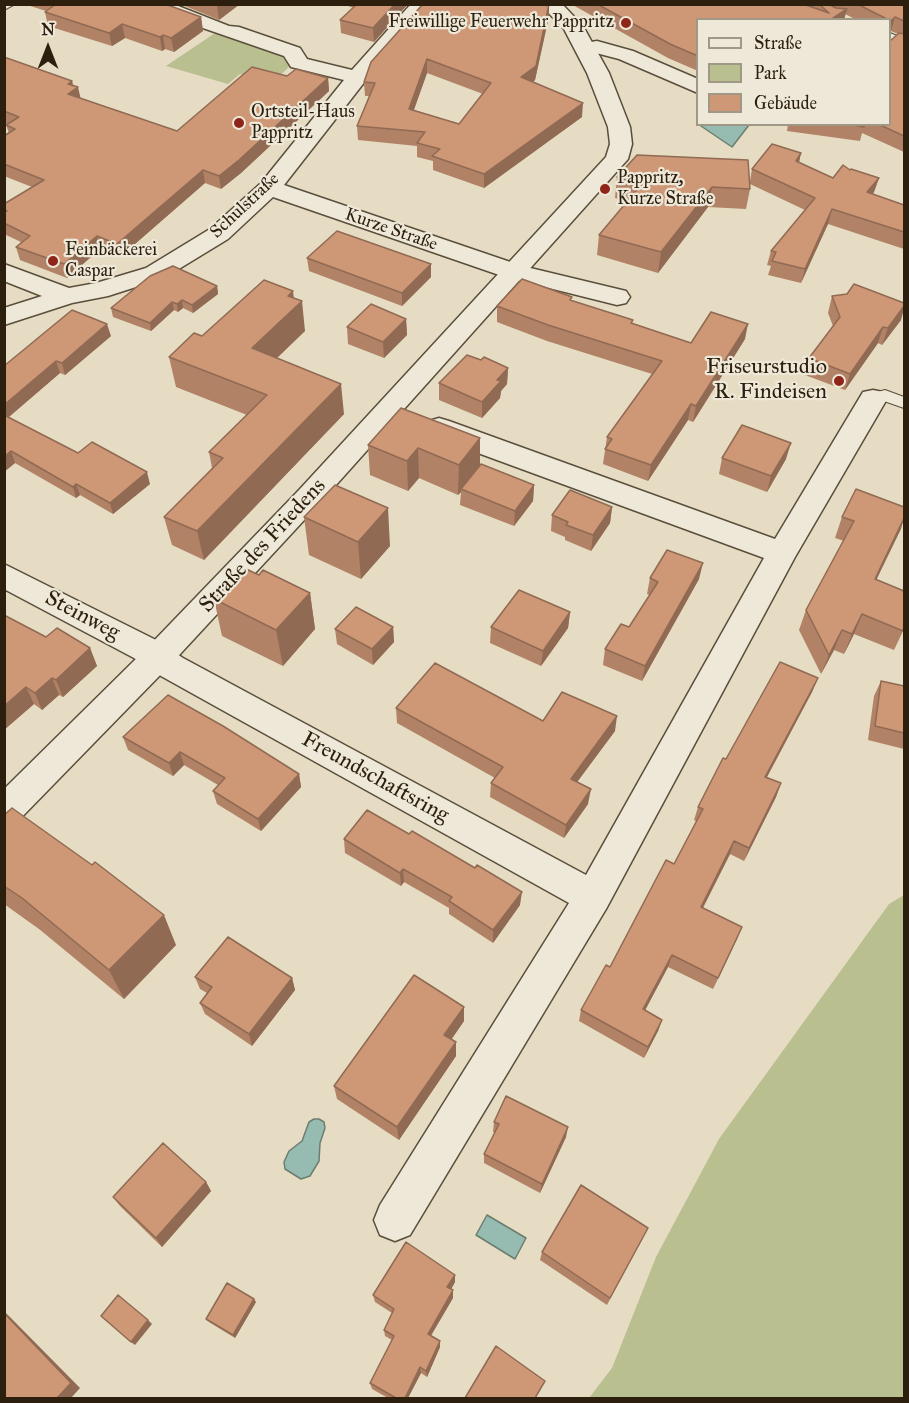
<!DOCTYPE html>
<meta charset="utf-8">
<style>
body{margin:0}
#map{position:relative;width:909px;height:1403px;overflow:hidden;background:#e5dcc3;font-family:"IM FELL Great Primer",serif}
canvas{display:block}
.frame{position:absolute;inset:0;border:6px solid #2c1f0e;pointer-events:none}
.legend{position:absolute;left:696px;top:18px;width:195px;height:108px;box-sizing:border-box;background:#eee8d8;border:2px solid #a09887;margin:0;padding:8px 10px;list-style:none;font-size:18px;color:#2c1f0e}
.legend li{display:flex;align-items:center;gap:12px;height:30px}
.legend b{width:30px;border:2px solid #a09887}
.north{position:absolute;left:18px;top:18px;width:60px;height:60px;-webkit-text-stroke:4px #eee8d8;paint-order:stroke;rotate:0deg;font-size:16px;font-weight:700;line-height:24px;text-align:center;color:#2c1f0e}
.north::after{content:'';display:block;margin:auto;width:21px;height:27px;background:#2c1f0e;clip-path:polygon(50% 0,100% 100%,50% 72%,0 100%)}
</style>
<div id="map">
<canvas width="909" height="1403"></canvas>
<div class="frame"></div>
<ul class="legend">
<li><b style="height:8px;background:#eee8d8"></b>Straße</li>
<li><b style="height:16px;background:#babf90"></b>Park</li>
<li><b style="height:16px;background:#ce9776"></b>Gebäude</li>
</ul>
<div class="north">N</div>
</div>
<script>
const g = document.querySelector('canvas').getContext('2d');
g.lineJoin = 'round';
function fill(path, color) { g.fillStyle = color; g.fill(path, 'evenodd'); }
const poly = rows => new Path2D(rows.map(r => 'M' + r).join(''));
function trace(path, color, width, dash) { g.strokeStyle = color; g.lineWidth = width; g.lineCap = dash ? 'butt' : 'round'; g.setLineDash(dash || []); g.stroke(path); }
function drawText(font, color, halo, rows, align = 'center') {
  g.font = font + ' "IM FELL Great Primer",serif'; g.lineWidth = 4.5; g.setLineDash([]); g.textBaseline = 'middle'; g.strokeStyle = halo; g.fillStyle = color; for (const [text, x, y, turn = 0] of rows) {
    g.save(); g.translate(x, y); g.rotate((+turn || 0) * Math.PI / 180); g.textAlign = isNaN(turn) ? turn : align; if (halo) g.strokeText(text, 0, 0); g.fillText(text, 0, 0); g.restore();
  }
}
const green = poly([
 [218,31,279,52,290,66,272,83,240,74,228,84,166,66],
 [904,895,904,1398,589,1398,612,1368,656,1257,719,1139,889,904]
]);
const water = poly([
 [698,124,749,124,749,125,732,147,698,124],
 [314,1119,319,1119,324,1122,325,1128,320,1143,319,1161,310,1176,301,1179,285,1169,284,1162,289,1151,302,1141,309,1122,314,1119],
 [487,1215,526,1238,515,1259,476,1235,487,1215]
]);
const service = poly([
 [4,4,15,4,4,10,4,4],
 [890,33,904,39,904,48,890,42,890,33],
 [885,390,904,397,904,408,884,401,873,404,867,403,865,399,867,395,885,390]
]);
const minor = poly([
 [142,4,173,4,229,26,239,27,300,48,307,59,352,70,411,4,433,4,384,57,284,185,522,266,626,291,630,297,626,303,617,305,505,277,273,197,228,239,164,278,108,296,72,303,4,325,4,308,42,296,4,281,4,264,69,288,96,283,146,268,210,229,261,183,344,80,291,67,284,56,145,8,142,4],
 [597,41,633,51,698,79,698,93,619,59,596,53,578,52,575,48,578,44,597,41],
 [873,390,883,392,887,399,795,557,606,909,410,1235,395,1241,380,1235,374,1220,380,1205,569,903,161,676,134,658,4,589,4,564,156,640,183,658,586,875,764,558,429,435,425,428,429,421,439,418,449,421,775,539,863,392,873,390]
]);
const tertiary = poly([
 [540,4,562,4,583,26,609,73,630,127,632,144,628,159,319,504,169,666,16,823,4,827,4,789,147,648,299,490,606,157,610,144,608,127,587,73,564,29,540,4]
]);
const wall = poly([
 [24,4,165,4,201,17,203,31,174,52,165,49,162,51,125,38,112,46,48,26,45,12,46,11],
 [180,4,240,4,219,20],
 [342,4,408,4,374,42,341,33,340,20,354,8],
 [571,4,803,4,806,5,806,4,904,4,904,152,862,133,860,141,787,131,788,124,890,124,898,34,891,31,890,32,890,20,857,20,845,14,844,20,698,20,698,71,668,58],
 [549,16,535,80,533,82,582,117,484,188,433,170,433,161,417,157,417,146,358,140,357,126,369,96,365,96,364,82],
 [427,73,483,94,459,124,414,110],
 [4,57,72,81,73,86,80,98,177,131,287,76,328,78,329,91,241,173,221,189,205,183,120,257,100,249,67,278,20,260,16,247,21,242,4,234,4,204,32,187,4,176,4,136,9,133,6,125,8,124,4,123],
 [799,163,833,178,850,170,879,178,873,194,904,205,904,249,828,224,801,283,768,275,771,266,767,265,771,251,805,210,750,184,750,189,746,209,708,207,658,273,597,255,599,235,627,201,615,198,617,177,750,181,752,169],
 [307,258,431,264,431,277,402,306,309,271],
 [217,286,218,294,193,313,183,308,178,312,174,310,151,331,113,317,111,308],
 [832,296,901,320,882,345,878,343,845,390,805,375,809,358,833,326,828,313],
 [294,298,305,331,277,358,344,414,204,560,172,545,164,517,212,468,209,452,247,415,176,387,169,357,202,336],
 [572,301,632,323,691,343,745,339,693,422,688,420,648,481,603,464,607,437,652,374,547,341,497,322,497,306],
 [406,319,407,335,384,358,348,344,347,327],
 [111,336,65,375,60,373,9,417,78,453,150,484,113,514,80,495,76,498,15,463,4,472,4,366],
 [481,360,508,368,507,384,501,391,500,398,482,418,439,400,439,383],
 [401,408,480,465,534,485,533,501,514,526,460,505,461,492,458,495,419,478,408,491,370,475,368,445],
 [722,458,786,459,767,492,719,474],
 [612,507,610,523,591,551,565,540,565,537,551,531,552,515],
 [904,507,904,520,876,580,904,629,894,650,854,634,844,654,834,650,821,674,799,630,806,610,844,541,835,538,842,517],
 [304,517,390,546,361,579,309,555],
 [259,575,310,593,315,629,283,666,222,636,214,599],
 [650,578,699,579,642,681,603,665,605,649,629,627,650,595,647,594],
 [570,612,568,628,541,666,490,643,491,627],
 [393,627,394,642,373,665,337,644,335,629],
 [46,637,90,648,97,666,63,697,59,695,42,710,34,704,4,730],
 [818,678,812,692,767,777,781,783,776,797,744,861,730,854,703,908,737,939,713,989,668,967,645,1010,662,1020,658,1031,644,1058,579,1021,581,1010,610,967,674,864,696,821,694,820,698,807,726,759],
 [881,681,904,686,904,749,868,740,874,696],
 [396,708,543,721,615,731,577,782,588,804,564,838,490,797,491,783,495,778,397,723],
 [123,737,299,774,301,787,261,831,217,804,213,791,218,785,184,765,173,776,128,750],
 [4,815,176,945,124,999,39,929,4,904],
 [344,839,520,905,493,943,449,914,449,908,404,882,401,886,345,853],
 [195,977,292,978,295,990,252,1046,205,1014,200,1003,207,993,200,989],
 [464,1007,464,1021,451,1039,456,1056,399,1140,337,1099,334,1086],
 [494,1122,566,1137,540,1193,484,1163,484,1154,495,1133,493,1132],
 [206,1182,211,1191,162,1247,120,1206,113,1197],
 [648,1228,607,1305,540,1260,542,1252],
 [455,1282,451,1289,453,1298,431,1336,440,1341,440,1347,427,1377,421,1373,408,1398,388,1398,372,1389,370,1383,392,1340,385,1336,384,1330,392,1313,375,1302,373,1295],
 [256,1302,235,1338,209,1322,206,1319]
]);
const shadedWall = poly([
 [219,4,240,4,219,20,217,6],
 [395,4,408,4,374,42,373,28],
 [549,4,549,16,535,80,521,91,521,77],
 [847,9,844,20,830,20],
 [201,17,203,31,174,52,171,38],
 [895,17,891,31,890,32,891,21],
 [122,24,125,38,112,46,109,33],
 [163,35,165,49,162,51,160,37],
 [427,59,427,73,409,123,409,109],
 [328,78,329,91,241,173,221,189,219,176],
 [72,81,74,90,78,87,81,100,68,94,68,84],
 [583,103,582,117,484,188,484,174],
 [801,153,798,168,796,161],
 [203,170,205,183,120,257,117,244],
 [879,178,874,192,863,207,867,192],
 [712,187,708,207,658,273,661,252],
 [832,209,828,224,801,283,805,269],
 [97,236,100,249,67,278,64,264],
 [431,264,431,277,402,306,402,293],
 [217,286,218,294,193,313,192,305],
 [293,291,295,308,302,301,305,331,256,378,252,348,288,296],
 [182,300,183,308,178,312,177,304],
 [172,302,174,310,151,331,150,323],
 [904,306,904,309,901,320,882,345,888,328],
 [406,319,407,335,384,358,383,342],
 [107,324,111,336,65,375,62,363],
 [748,324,745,339,693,422,696,406],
 [883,327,878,343,845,390,850,374],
 [56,361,60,373,4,421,4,405],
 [508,368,507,384,501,391,500,398,482,418,482,402,497,380],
 [341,384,344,414,204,560,197,531],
 [691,404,688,420,648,481,651,465],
 [480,438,480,468,461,489,461,492,458,495,459,465],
 [791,443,786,459,767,492,771,476],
 [418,448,419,478,408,491,407,461],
 [11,451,15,463,4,472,4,457],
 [147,472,150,484,113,514,110,503],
 [76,484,80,495,76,498,73,487],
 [534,485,533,501,514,526,515,511],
 [612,507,610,523,591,551,593,535],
 [388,508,390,546,361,579,358,542],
 [904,518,901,529,867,599,875,579],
 [703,563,699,579,642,681,645,666],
 [310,593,315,629,283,666,276,630],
 [570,612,568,628,541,666,543,651],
 [862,614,854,634,844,654,852,634],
 [393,627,394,642,373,665,372,649],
 [842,630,834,650,821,674,829,655],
 [90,648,97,666,63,697,56,680],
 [52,678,59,695,42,710,35,693],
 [818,678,812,692,760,790,765,777],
 [26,687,34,704,4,730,4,706],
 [617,716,615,731,569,793,571,779],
 [180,752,184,765,173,776,169,763],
 [299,774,301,787,261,831,258,819],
 [781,783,776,797,744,861,749,848],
 [591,789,588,804,564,838,566,825],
 [734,841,730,854,697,919,701,907],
 [403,869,404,882,401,886,400,873],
 [522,892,520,905,493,943,493,930],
 [164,915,176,945,124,999,109,970],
 [742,927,737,939,713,989,718,978],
 [672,955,668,967,640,1020,643,1009],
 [292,978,295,990,252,1046,249,1034],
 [464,1007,464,1021,445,1049,444,1035],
 [662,1020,658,1031,644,1058,648,1047],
 [456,1042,456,1056,399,1140,397,1127],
 [568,1127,566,1137,540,1193,542,1184],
 [206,1182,211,1191,162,1247,156,1238],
 [455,1275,455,1282,448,1295,447,1287],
 [453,1290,453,1298,428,1340,428,1334],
 [254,1299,256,1302,235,1338,233,1335],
 [4,1311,80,1388,71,1398,57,1398,4,1313],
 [148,1320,152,1324,135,1345,131,1342],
 [440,1341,440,1347,427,1377,426,1371],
 [420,1367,421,1373,408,1398,405,1398]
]);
const building = poly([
 [56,4,165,4,201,17,171,38,163,35,160,37,122,24,109,33,45,12,56,4],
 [357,4,395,4,373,28,340,20,357,4],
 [423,4,549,4,536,66,521,77,583,103,484,174,432,156,440,149,417,143,425,132,357,126,375,83,364,82,371,62,423,4],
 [427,59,491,83,459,124,409,109,427,59],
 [597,4,803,4,829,13,819,4,828,4,836,8,847,9,830,20,698,20,698,56,670,44,597,4],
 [857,4,904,4,904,21,895,17,891,21,857,4],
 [899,33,904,34,904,136,878,124,890,124,890,41,899,33],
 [4,57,72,81,68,84,78,87,68,94,177,131,252,67,287,76,296,69,328,78,239,160,219,176,203,170,117,244,97,236,64,264,16,247,30,236,4,223,4,213,7,211,4,210,4,204,44,180,4,164,4,136,15,129,6,125,19,117,4,111,4,57],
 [848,124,864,124,864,127,848,124],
 [772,144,801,153,796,161,833,178,843,165,850,170,851,169,879,178,867,192,904,205,904,232,832,209,805,269,772,261,776,252,771,251,815,198,752,169,772,144],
 [637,155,748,160,750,189,712,187,661,252,599,235,641,185,617,177,637,155],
 [337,231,431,264,402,293,307,258,337,231],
 [173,266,217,286,192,305,182,300,177,304,172,302,150,323,111,308,150,276,173,266],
 [522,279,572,297,570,300,633,320,631,323,691,343,711,312,748,324,696,406,691,404,651,465,605,449,612,439,607,437,662,361,548,325,497,306,522,279],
 [264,280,293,291,288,296,302,301,252,348,341,384,197,531,164,517,223,458,209,452,267,395,169,357,194,333,202,336,264,280],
 [854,284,904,303,904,306,888,328,883,327,850,374,809,358,840,317,832,296,847,294,854,284],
 [371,304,406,319,383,342,347,327,371,304],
 [72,310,107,324,62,363,56,361,4,405,4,366,72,310],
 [467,355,481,360,484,357,508,368,497,380,501,381,482,402,439,383,467,355],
 [401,408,480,438,459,465,418,448,407,461,368,445,401,408],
 [4,415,78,453,92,442,147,472,110,503,76,484,73,487,11,451,4,457,4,415],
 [742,425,791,443,771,476,722,458,742,425],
 [481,464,534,485,515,511,461,489,481,464],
 [335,485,388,508,358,542,304,517,335,485],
 [856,489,904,507,904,518,875,579,904,591,904,627,903,631,862,614,852,634,842,630,829,655,806,610,854,521,842,517,856,489],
 [570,490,612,507,593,535,566,525,568,522,552,515,570,490],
 [667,550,703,563,645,666,605,649,621,624,629,627,658,582,650,578,667,550],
 [244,568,259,575,263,570,310,593,276,630,214,599,244,568],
 [519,590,570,612,543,651,491,627,519,590],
 [356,607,393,627,372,649,335,629,356,607],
 [4,615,46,637,57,628,90,648,56,680,52,678,35,693,26,687,4,706,4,615],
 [780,662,818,678,765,777,781,783,749,848,734,841,701,907,742,927,718,978,672,955,643,1009,662,1020,648,1047,581,1010,606,965,610,967,666,860,674,864,703,809,698,807,723,758,726,759,780,662],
 [435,663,543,721,562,692,617,716,571,779,591,789,566,825,491,783,503,767,396,708,435,663],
 [881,681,904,686,904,733,875,726,881,681],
 [168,695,223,726,299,774,258,819,213,791,225,778,180,752,169,763,123,737,168,695],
 [12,808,92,865,95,862,164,915,109,970,22,898,4,886,4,815,12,808],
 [367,810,409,834,412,831,475,868,477,865,522,892,493,930,449,901,452,897,403,869,400,873,344,839,367,810],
 [228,937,292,978,249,1034,200,1003,212,987,195,977,228,937],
 [414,975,464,1007,444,1035,456,1042,397,1127,334,1086,414,975],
 [506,1096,568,1127,542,1184,484,1154,499,1124,494,1122,506,1096],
 [163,1143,206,1182,156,1238,113,1197,163,1143],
 [581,1185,648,1228,610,1298,542,1252,581,1185],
 [406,1242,455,1275,447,1287,453,1290,428,1334,440,1341,426,1371,420,1367,405,1398,396,1398,370,1383,394,1336,384,1330,394,1309,373,1295,406,1242],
 [227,1283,254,1299,233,1335,206,1319,227,1283],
 [118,1295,148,1320,131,1342,101,1316,118,1295],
 [4,1313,71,1383,57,1398,4,1398,4,1313],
 [496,1346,545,1381,535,1398,465,1398,496,1346]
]);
const markers = [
 [626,23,6,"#8f2418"],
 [239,123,6,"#8f2418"],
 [605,189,6,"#8f2418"],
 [53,261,6,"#8f2418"],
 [839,381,6,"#8f2418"]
];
const farPoinames = [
 ["Freiwillige Feuerwehr Pappritz",614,23,"right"],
 ["Ortsteil-Haus",251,113],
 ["Pappritz",251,134],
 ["Pappritz,",617,179],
 ["Kurze Straße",617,200],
 ["Feinbäckerei",65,251],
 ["Caspar",65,272]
];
const farStreetnames = [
 ["Schulstraße",245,206,-43],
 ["Kurze Straße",391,230,19]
];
const poiNames = [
 ["Friseurstudio",827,368],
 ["R. Findeisen",827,393]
];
const streetNames = [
 ["Straße des Friedens",263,546,-47],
 ["Steinweg",82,616,28],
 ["Freundschaftsring",375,778,29]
];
fill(green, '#babf90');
fill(water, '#96bcb1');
trace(water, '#6c7d70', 1.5);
trace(service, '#5a4e3b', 2);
trace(minor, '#5a4e3b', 3);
trace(tertiary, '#5a4e3b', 3);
fill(service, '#eee8d8');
fill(minor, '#eee8d8');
fill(tertiary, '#eee8d8');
fill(wall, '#b18265');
fill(shadedWall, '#906a53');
fill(building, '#ce9776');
trace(building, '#906a53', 1.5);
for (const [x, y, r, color] of markers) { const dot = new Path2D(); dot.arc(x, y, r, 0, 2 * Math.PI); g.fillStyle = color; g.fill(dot); trace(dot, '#eee8d8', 2); }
drawText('18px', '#2c1f0e', '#eee8d8', farPoinames, 'left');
drawText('18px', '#2c1f0e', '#eee8d8', farStreetnames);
drawText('22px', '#2c1f0e', '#eee8d8', poiNames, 'right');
drawText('22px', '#2c1f0e', '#eee8d8', streetNames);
</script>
